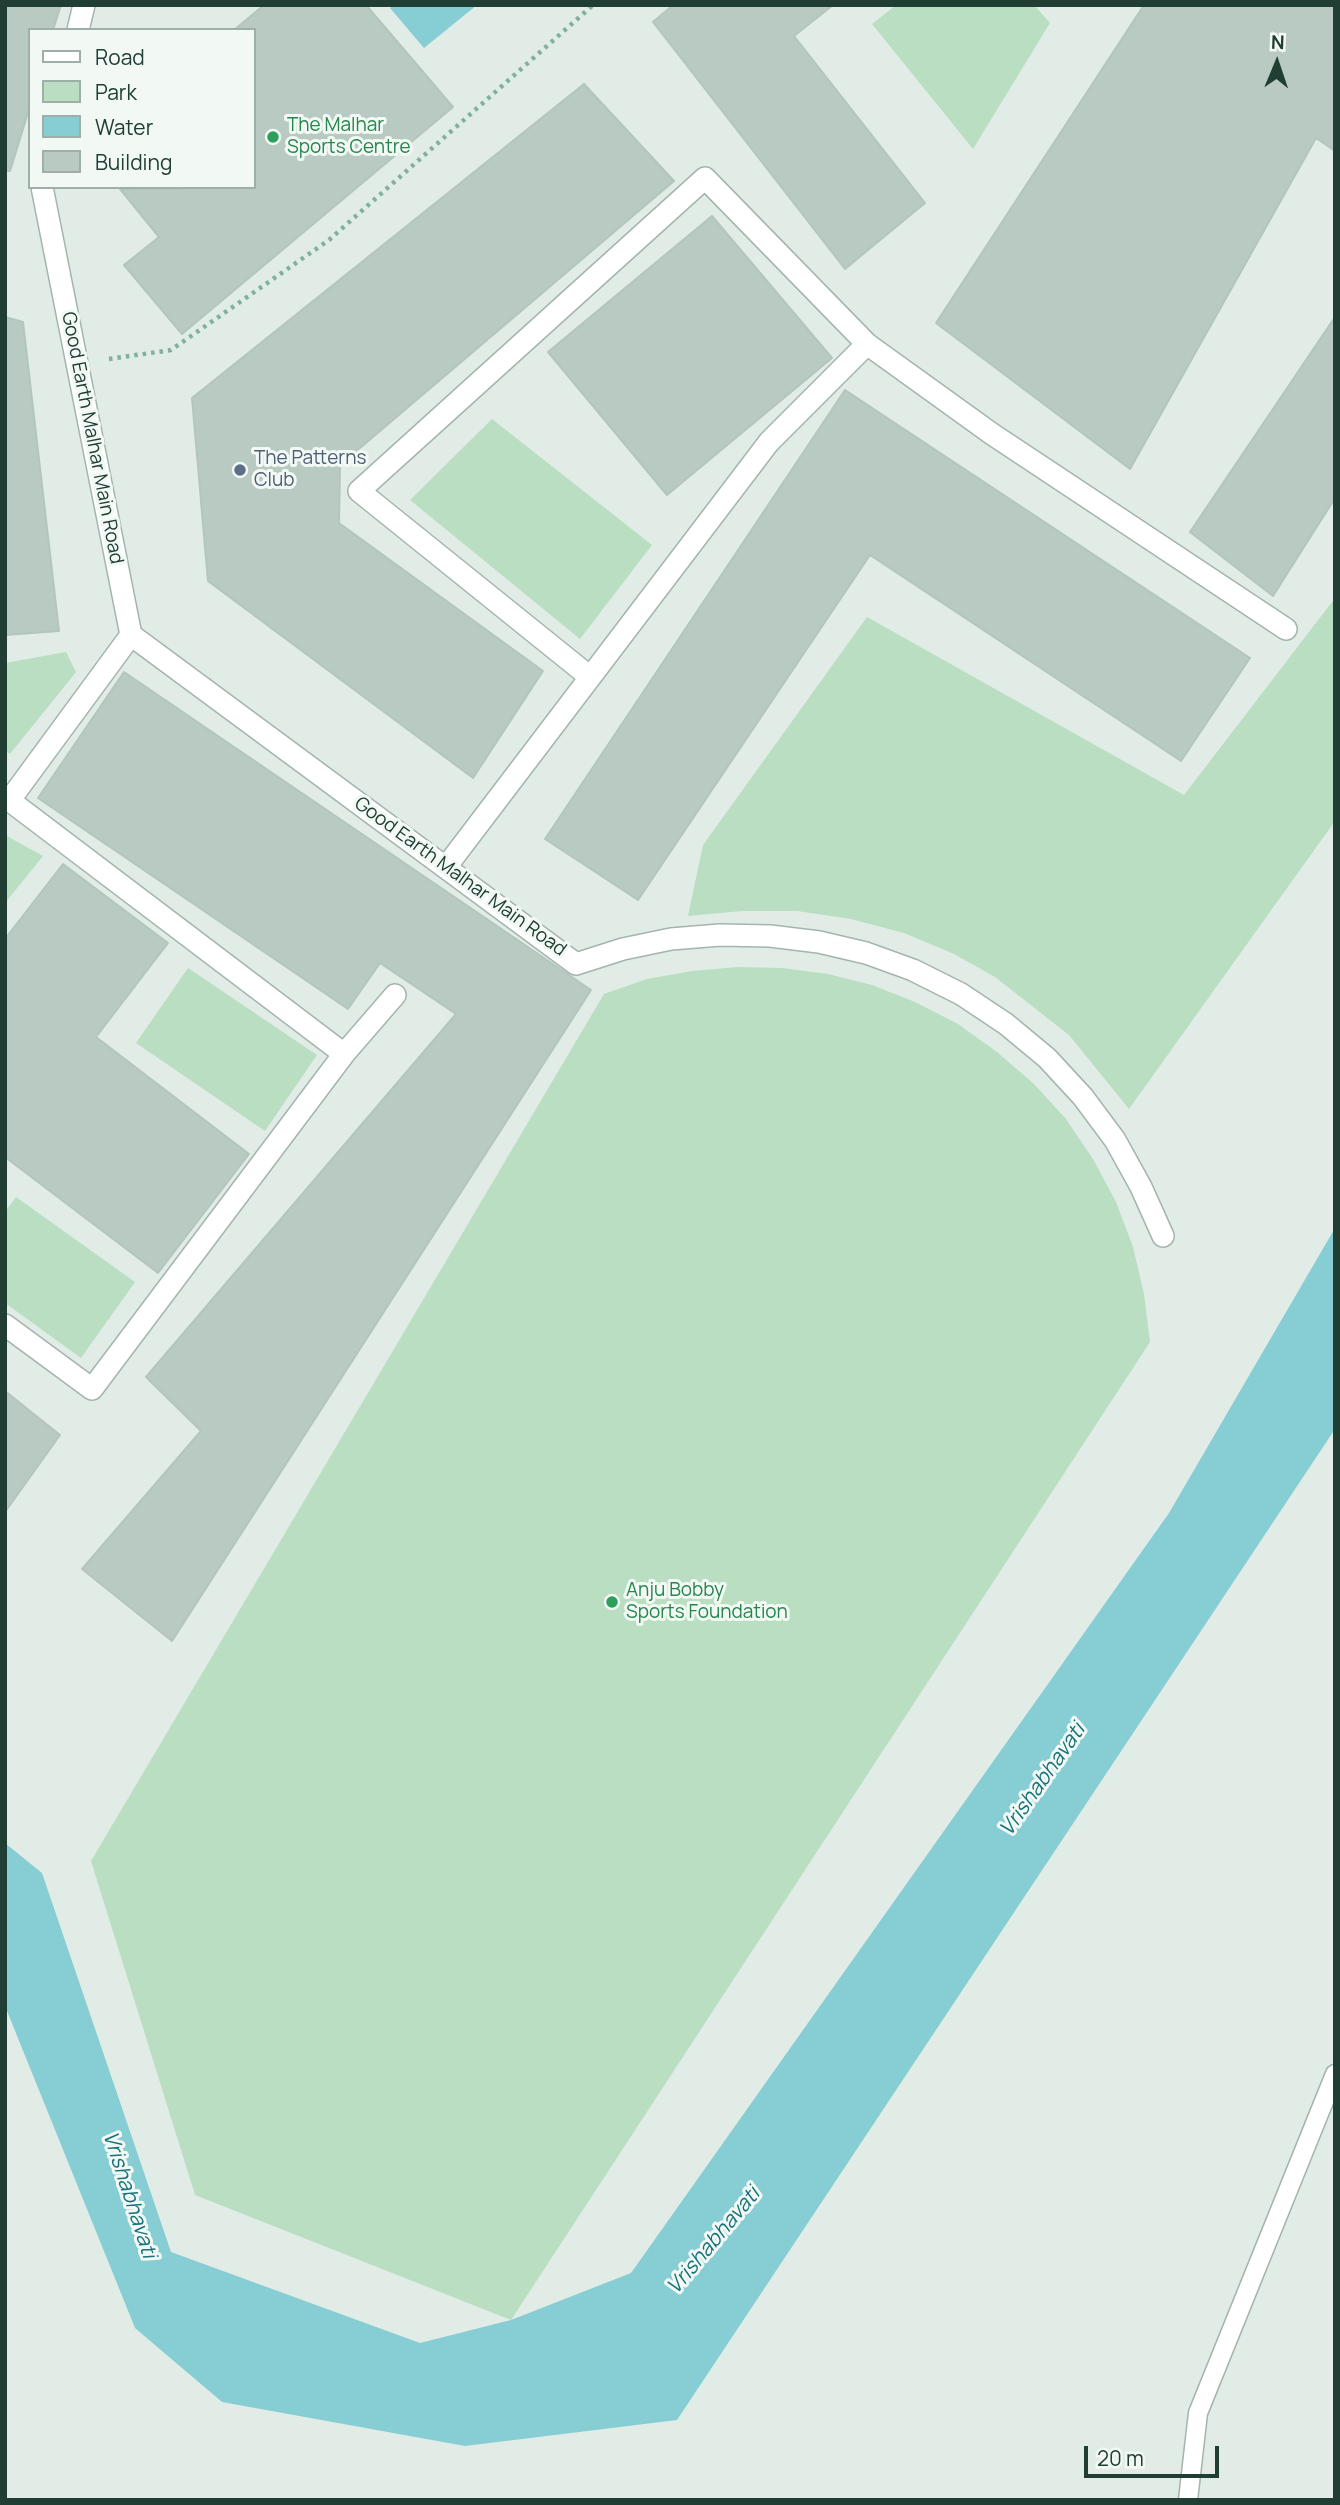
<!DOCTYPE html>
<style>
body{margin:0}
#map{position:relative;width:1340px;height:2505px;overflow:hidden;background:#e1ece7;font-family:Manrope,sans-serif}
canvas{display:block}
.frame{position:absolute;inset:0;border:7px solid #213e34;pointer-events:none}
.legend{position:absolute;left:28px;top:28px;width:228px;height:161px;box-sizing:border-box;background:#f2f9f5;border:2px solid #9eaea8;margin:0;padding:9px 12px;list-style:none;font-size:21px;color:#213e34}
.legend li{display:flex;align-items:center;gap:14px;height:35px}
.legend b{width:35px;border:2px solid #9eaea8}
.north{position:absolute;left:1242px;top:28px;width:70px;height:70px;-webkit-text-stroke:5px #f2f9f5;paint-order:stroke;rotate:2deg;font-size:19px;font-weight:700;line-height:28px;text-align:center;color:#213e34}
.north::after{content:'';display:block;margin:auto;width:24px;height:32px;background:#213e34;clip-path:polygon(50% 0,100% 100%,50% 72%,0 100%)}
.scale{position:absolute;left:1084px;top:2446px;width:135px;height:32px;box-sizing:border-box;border:4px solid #213e34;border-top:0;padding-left:9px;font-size:21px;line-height:24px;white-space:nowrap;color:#213e34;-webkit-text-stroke:5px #f2f9f5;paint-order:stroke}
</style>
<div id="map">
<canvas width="1340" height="2505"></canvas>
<div class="frame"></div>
<ul class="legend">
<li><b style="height:9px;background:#fff"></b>Road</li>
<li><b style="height:19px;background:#b9dec1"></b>Park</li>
<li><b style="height:19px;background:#87cdd4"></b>Water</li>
<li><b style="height:19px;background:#b9cac2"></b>Building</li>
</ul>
<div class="north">N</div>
<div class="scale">20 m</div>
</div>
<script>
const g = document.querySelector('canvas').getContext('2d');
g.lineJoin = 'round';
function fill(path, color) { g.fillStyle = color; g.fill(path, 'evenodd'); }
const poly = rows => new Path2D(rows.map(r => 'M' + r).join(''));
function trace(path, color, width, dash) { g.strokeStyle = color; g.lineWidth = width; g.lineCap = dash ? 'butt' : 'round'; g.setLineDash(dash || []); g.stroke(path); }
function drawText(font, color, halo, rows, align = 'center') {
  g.font = font + ' Manrope,sans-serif'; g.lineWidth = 6; g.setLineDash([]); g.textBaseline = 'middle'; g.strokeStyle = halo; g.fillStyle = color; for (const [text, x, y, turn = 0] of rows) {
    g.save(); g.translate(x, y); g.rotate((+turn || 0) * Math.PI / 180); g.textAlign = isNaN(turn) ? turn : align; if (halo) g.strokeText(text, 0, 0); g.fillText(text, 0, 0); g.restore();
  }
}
const green = poly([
 [896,5,1034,5,1050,23,973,149,872,24],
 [492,419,652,545,580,639,410,500],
 [1335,598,1335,821,1129,1109,1069,1035,995,977,954,954,904,933,851,919,797,911,742,911,688,916,703,845,867,617,1184,795],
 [66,652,76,672,10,754,5,751,5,663],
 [5,835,43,856,5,903],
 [738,967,782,968,828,974,872,985,915,1002,958,1024,997,1052,1034,1084,1066,1119,1093,1159,1116,1202,1133,1247,1144,1294,1150,1342,511,2320,195,2195,91,1861,604,994,647,979,692,971],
 [188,968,317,1055,265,1131,136,1043],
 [16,1197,135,1282,81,1358,5,1303,5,1212]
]);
const water = poly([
 [394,5,477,5,424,48,390,8],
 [1335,1228,1335,1429,677,2420,465,2446,222,2402,135,2328,5,2006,5,1843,42,1873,171,2252,420,2343,511,2320,631,2273,1169,1513]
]);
const building = poly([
 [5,5,61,5,53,30,30,30,30,106,10,171,5,170,5,5],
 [264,5,366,5,453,107,182,334,124,265,159,237,120,189,254,187,254,30,234,30,264,5],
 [673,5,833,5,794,36,925,203,845,269,653,22,673,5],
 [1144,5,1335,5,1335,151,1316,138,1130,469,936,323,1144,5],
 [584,84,674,181,340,465,339,523,543,671,473,778,208,581,192,398,584,84],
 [712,216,832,358,667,495,548,352,712,216],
 [5,317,23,322,59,631,5,635,5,317],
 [1335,317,1335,498,1273,596,1190,532,1335,317],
 [845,390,1250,658,1181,761,870,555,638,900,545,839,845,390],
 [124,672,591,990,172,1641,82,1569,201,1431,146,1377,456,1014,380,963,348,1009,38,798,124,672],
 [63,864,168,943,96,1037,249,1154,158,1273,5,1157,5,939,63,864],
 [5,1391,60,1435,5,1512,5,1391]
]);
const path = poly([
 [109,359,171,350,329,240,593,5]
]);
const service = poly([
 [1188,2500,1198,2413,1335,2074]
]);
const minor = poly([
 [78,30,84,5],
 [42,187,131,635,576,964,623,949,671,939,720,935,770,936,819,942,866,953,913,970,961,994,1006,1024,1047,1058,1083,1097,1115,1140,1141,1187,1163,1236],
 [590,677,359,491,705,178,867,344],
 [5,797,344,1054,92,1389,5,1325],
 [9,801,131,635],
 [446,867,769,442,867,344,992,434,1286,629],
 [344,1054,395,995]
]);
const markers = [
 [273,137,7,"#2e9e5b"],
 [240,470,7,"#5c6f8a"],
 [612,1602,7,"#2e9e5b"]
];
const leisureNames = [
 ["The Malhar",287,126],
 ["Sports Centre",287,148],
 ["Anju Bobby",626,1591],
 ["Sports Foundation",626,1613]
];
const streetNames = [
 ["Good Earth Malhar Main Road",92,438,79],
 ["Good Earth Malhar Main Road",460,877,36]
];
const serviceNames = [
 ["The Patterns",254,459],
 ["Club",254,481]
];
const waterNames = [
 ["Vrishabhavati",1043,1780,-55],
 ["Vrishabhavati",129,2195,72],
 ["Vrishabhavati",714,2241,-50]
];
fill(green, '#b9dec1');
fill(water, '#87cdd4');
fill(building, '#b9cac2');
trace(building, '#b3c6bd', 2);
trace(service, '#a4b4ae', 21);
trace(minor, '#a4b4ae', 24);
trace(path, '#80b19f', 4.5, [3.5, 5]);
trace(service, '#fff', 18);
trace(minor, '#fff', 21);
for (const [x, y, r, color] of markers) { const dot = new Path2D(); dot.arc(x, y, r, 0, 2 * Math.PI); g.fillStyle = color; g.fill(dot); trace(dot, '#f2f9f5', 2.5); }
drawText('19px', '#27864d', '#f2f9f5', leisureNames, 'left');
drawText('19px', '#213e34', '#f2f9f5', streetNames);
drawText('19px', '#4e5e75', '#f2f9f5', serviceNames, 'left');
drawText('italic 21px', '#18727c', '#f2f9f5', waterNames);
</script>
